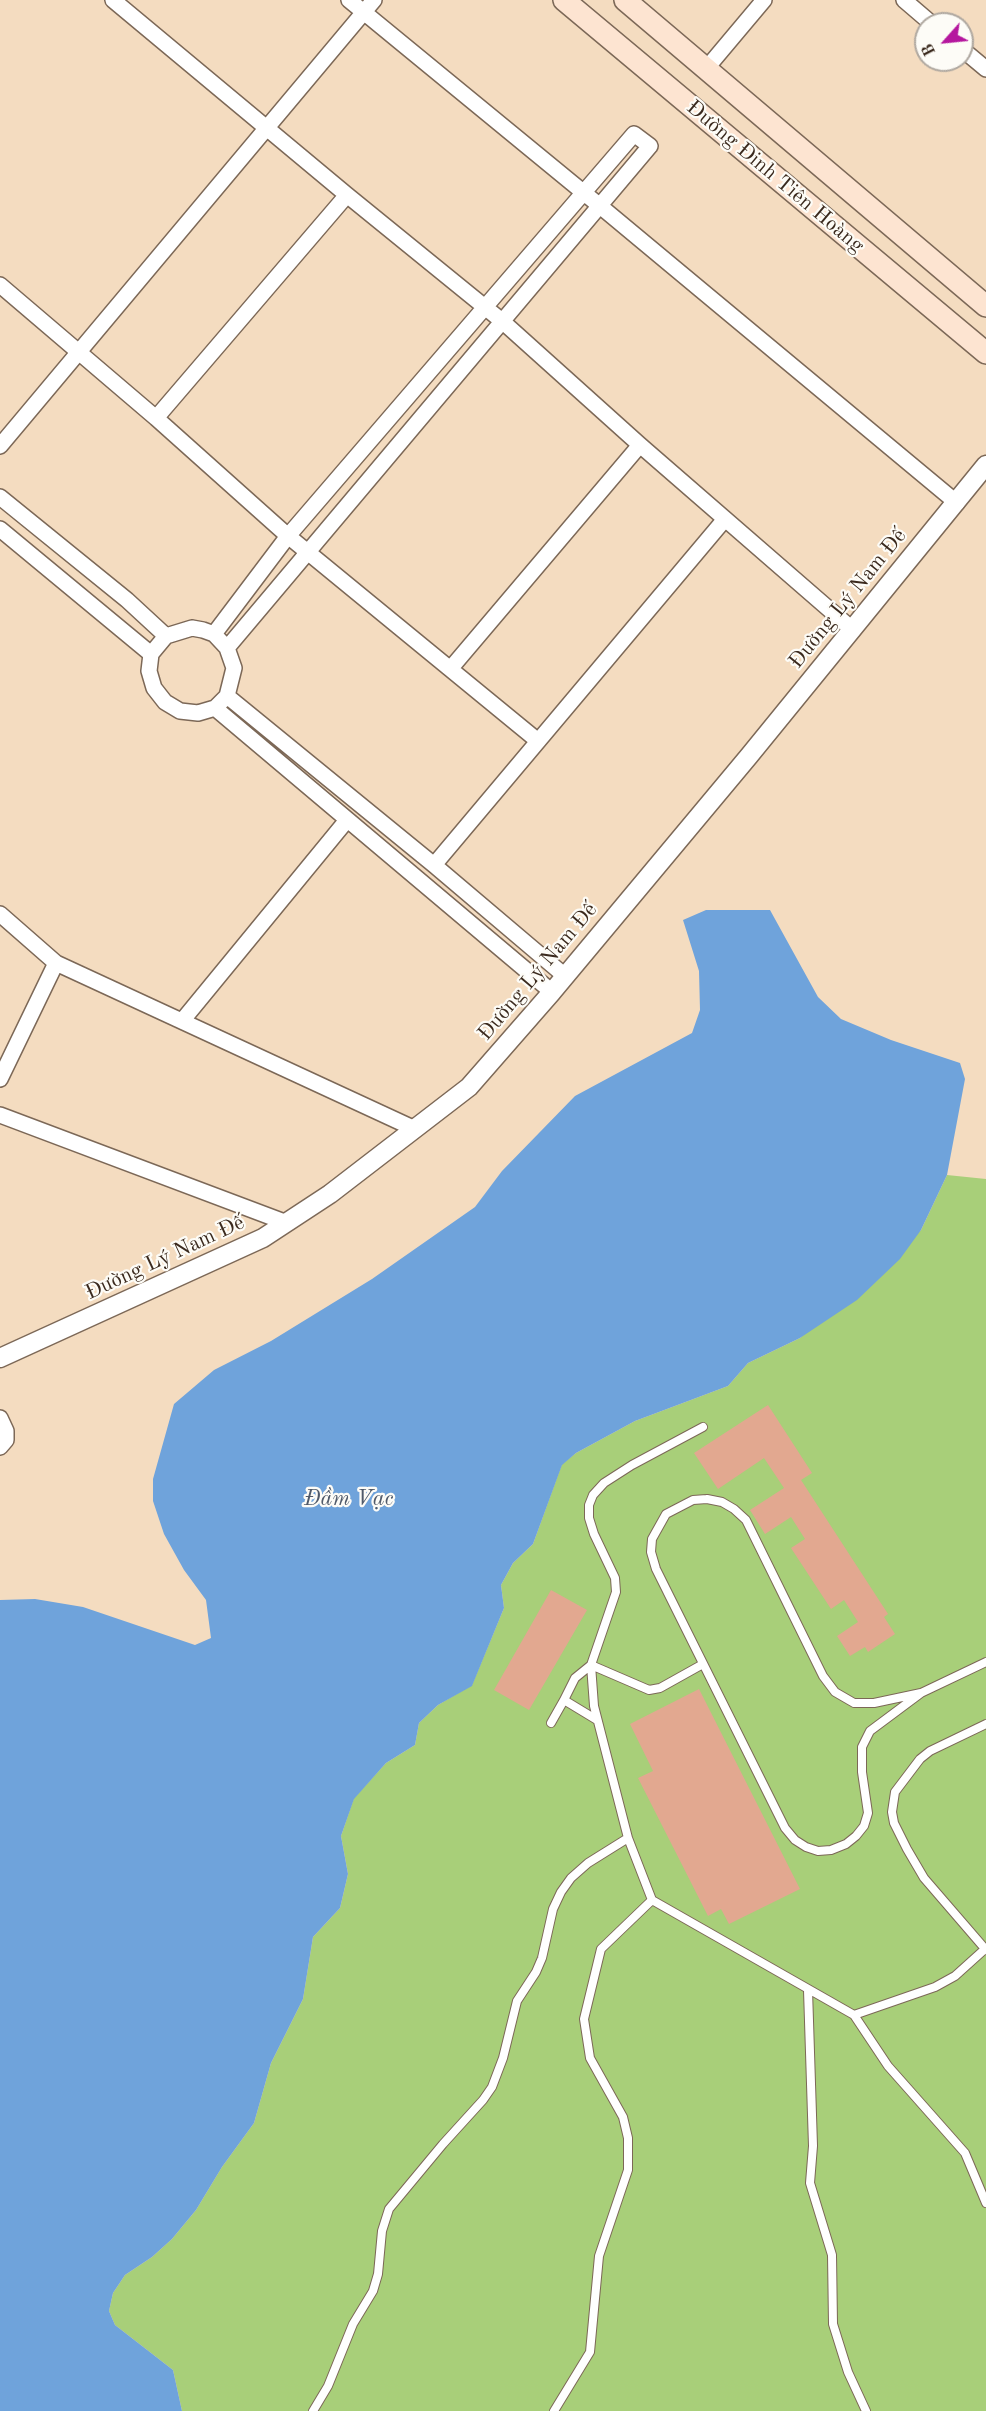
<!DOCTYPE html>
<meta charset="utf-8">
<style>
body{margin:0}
#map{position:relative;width:986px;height:2411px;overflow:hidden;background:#f4dcc0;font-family:"Old Standard TT",serif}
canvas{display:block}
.north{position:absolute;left:914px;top:12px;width:60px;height:60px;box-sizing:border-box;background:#fdfcf7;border:2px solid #afa8a0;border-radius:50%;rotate:243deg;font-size:16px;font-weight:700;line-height:24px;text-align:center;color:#3b2a1e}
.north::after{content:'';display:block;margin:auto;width:21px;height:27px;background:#b5179e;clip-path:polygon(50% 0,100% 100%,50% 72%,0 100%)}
</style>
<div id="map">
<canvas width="986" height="2411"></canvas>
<div class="north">B</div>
</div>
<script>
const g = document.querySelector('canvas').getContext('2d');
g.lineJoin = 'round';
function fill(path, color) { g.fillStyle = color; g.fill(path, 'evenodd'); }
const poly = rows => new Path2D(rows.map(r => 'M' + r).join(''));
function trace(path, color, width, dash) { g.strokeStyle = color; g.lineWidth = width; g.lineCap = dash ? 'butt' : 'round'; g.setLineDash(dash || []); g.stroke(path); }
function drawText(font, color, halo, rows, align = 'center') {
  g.font = font + ' "Old Standard TT",serif'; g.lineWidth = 4.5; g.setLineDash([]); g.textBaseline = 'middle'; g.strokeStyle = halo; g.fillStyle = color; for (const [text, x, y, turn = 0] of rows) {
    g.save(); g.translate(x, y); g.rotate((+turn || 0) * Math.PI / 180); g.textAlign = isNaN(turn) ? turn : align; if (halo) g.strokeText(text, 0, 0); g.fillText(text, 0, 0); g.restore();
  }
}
const green = poly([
 [947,1175,986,1179,986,2411,182,2411,173,2370,115,2325,109,2311,113,2293,125,2275,152,2257,172,2239,196,2210,222,2167,254,2123,271,2063,303,1999,313,1937,340,1908,348,1874,341,1836,354,1798,386,1763,415,1745,419,1723,438,1705,472,1685,504,1608,501,1585,513,1563,533,1544,562,1464,576,1453,635,1421,728,1386,748,1363,800,1338,921,1230]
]);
const water = poly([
 [706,910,770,910,818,997,841,1019,891,1040,960,1063,965,1079,947,1175,921,1230,900,1259,857,1300,800,1338,748,1363,728,1386,635,1421,576,1453,562,1465,533,1544,513,1563,501,1585,504,1608,472,1686,438,1705,419,1723,415,1745,386,1763,354,1799,341,1836,348,1874,340,1908,313,1937,303,1999,271,2063,254,2123,222,2167,196,2210,172,2239,152,2257,125,2275,113,2293,109,2311,115,2325,173,2370,182,2411,0,2411,0,1600,35,1599,83,1607,195,1645,211,1638,206,1600,184,1570,164,1534,153,1501,153,1479,174,1404,214,1370,271,1341,372,1279,475,1207,502,1171,575,1096,692,1033,700,1010,699,971,683,920]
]);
const building = poly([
 [768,1405,812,1473,801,1480,888,1614,884,1617,895,1634,868,1652,865,1647,850,1656,837,1636,858,1622,844,1600,831,1609,791,1548,805,1539,791,1517,765,1534,750,1510,784,1488,764,1458,718,1489,694,1453],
 [551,1590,587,1610,529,1710,494,1690],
 [699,1689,800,1889,729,1924,721,1909,708,1916,638,1778,653,1771,630,1724]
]);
const service = poly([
 [703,1427,632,1465,604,1483,593,1495,589,1505,589,1518,594,1534,615,1578,616,1592,591,1665,594,1706,628,1838,652,1900,854,2015,888,2066,965,2153,986,2203],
 [707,1499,722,1502,734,1509,746,1520,823,1676,835,1692,854,1703,874,1703,921,1693,870,1731,862,1747,862,1772,868,1813,864,1826,856,1836,846,1844,831,1850,818,1851,806,1847,795,1840,785,1828,656,1569,651,1552,652,1539,666,1514,693,1500,707,1499],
 [921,1693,986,1662],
 [597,1720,564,1700,575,1678,591,1665,649,1690,660,1688,703,1664],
 [551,1723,564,1700],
 [986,1724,930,1751,920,1759,895,1792,892,1812,894,1823,907,1849,924,1878,986,1950],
 [808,1990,813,2146,810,2183,832,2255,833,2324,848,2372,866,2411],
 [854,2015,935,1987,955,1976,985,1949],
 [313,2411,328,2386,353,2324,373,2291,378,2274,382,2231,389,2209,443,2144,483,2100,492,2087,503,2058,517,2001,536,1972,542,1958,553,1909,561,1892,571,1878,588,1863,628,1838],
 [554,2411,590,2352,599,2256,628,2170,628,2138,623,2117,590,2058,584,2019,601,1949,652,1900]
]);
const minor = poly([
 [113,0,347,195,502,321,640,445,853,630],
 [349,0,600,206,957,503],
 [904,0,932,24],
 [962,49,986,69],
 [706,69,764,0],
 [0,285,156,418,288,536,538,741],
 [156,418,347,195],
 [0,446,374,0],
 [0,497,127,600,166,636],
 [0,529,151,654],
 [192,628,203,630,214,634,227,648,234,668,227,696,215,708,198,713,180,711,165,702,154,688,149,671,151,654,166,636,192,628],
 [214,634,288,536,634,134,650,146,227,648],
 [451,668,640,445],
 [227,696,434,865,565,976],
 [215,708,552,992],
 [434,865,725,519],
 [0,914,56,963,415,1129],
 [182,1021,347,820],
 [0,1079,56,963],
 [0,1115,287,1223],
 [0,1418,6,1431,6,1440,0,1447]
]);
const tertiary = poly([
 [0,1358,263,1238,330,1194,469,1087,552,992,749,756,986,465]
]);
const secondary = poly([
 [564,0,986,353],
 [625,0,986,306]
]);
const streetNames = [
 ["Đường Đinh Tiên Hoàng",775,177,40],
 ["Đường Lý Nam Đế",848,599,-51],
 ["Đường Lý Nam Đế",538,972,-50],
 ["Đường Lý Nam Đế",165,1258,-25]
];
const waterNames = [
 ["Đầm Vạc",349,1499]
];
fill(green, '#a8cf79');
fill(water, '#6fa3db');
fill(building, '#e2a890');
trace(service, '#7c6857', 10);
trace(minor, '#7c6857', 18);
trace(tertiary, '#7c6857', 21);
trace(secondary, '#7c6857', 24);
trace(service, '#fff', 8);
trace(minor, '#fff', 15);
trace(tertiary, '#fff', 18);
trace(secondary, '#fde4d1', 21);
drawText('21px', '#3b2a1e', '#fdfcf7', streetNames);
drawText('italic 22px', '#505a6a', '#fdfcf7', waterNames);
</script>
